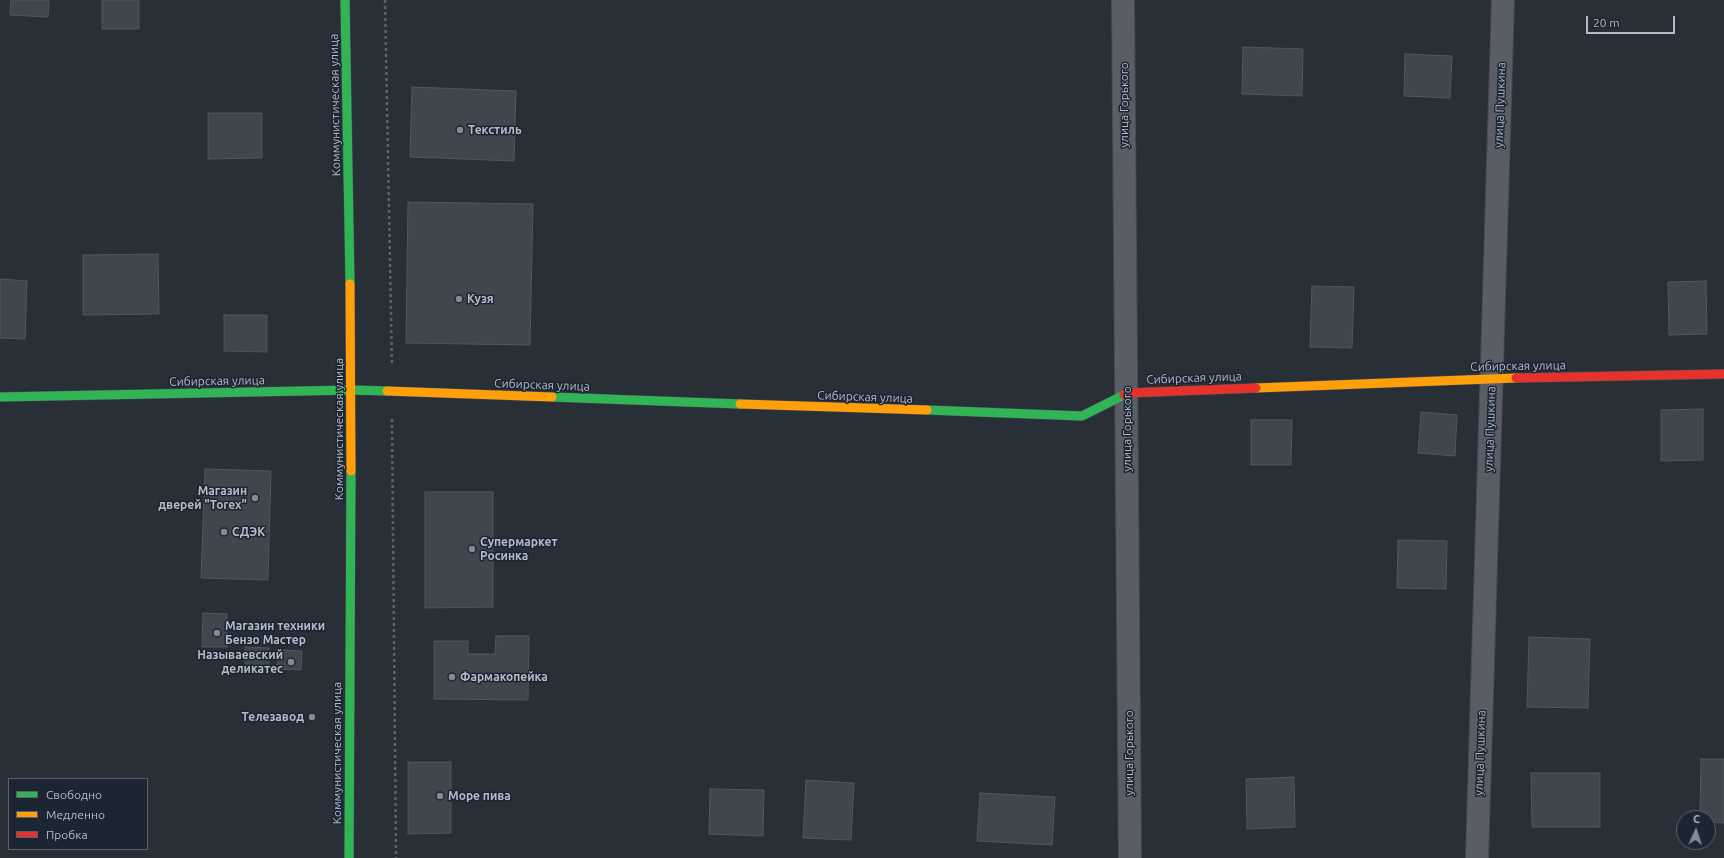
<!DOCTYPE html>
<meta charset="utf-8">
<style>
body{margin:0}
#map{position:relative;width:1724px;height:858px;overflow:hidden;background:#292f37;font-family:Ubuntu,sans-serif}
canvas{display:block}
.legend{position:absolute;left:8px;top:778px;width:140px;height:72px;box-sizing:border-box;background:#1c2532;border:1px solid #58616e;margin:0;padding:5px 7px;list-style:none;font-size:12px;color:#b2bbc9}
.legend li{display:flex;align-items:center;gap:8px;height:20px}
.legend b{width:20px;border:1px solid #58616e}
.north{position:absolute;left:1676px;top:810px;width:40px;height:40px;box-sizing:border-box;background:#1c2532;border:1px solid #58616e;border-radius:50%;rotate:3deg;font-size:11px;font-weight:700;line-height:16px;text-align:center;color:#b2bbc9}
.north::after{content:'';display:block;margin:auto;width:14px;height:18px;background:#828a96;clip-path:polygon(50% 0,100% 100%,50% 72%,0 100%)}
.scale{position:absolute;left:1586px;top:16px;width:89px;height:18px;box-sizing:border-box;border:2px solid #b2bbc9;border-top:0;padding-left:5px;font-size:12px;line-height:14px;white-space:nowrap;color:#b2bbc9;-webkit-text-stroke:3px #1c2532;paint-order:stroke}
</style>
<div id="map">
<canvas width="1724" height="858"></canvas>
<ul class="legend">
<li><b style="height:5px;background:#30b455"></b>Свободно</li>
<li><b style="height:5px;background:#ff9f0a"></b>Медленно</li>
<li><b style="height:5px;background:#e5322d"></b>Пробка</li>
</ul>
<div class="north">С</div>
<div class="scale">20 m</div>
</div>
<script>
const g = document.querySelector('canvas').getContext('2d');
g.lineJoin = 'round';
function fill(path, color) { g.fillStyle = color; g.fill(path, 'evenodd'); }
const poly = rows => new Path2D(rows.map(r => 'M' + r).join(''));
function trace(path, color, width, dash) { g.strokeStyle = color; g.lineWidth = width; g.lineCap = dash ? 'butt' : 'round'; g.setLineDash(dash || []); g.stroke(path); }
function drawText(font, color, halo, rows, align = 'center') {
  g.font = font + ' Ubuntu,sans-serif'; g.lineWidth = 3; g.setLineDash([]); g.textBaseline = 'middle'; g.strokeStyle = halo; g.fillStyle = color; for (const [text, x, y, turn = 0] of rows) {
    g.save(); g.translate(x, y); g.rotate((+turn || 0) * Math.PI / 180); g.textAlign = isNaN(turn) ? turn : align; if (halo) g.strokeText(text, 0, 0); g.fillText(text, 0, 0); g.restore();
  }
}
const building = poly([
 [11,0,49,0,48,17,10,15,11,0],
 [102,0,139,0,139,29,102,29,102,0],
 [1243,47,1303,49,1302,96,1242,94,1243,47],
 [1405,54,1452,56,1450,98,1404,96,1405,54],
 [412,87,516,91,514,161,410,157,412,87],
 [208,113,262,113,262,158,208,159,208,113],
 [408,202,533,204,530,345,406,343,408,202],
 [158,254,159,314,83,315,83,255,158,254],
 [0,279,27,281,25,339,0,338,0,279],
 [1706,281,1707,334,1669,335,1668,282,1706,281],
 [1312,286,1354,287,1352,348,1310,347,1312,286],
 [224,315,267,315,267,352,224,351,224,315],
 [1703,409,1703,460,1661,461,1661,410,1703,409],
 [1421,412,1457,415,1455,456,1418,453,1421,412],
 [1251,420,1292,420,1291,465,1251,465,1251,420],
 [205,469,271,471,268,580,201,578,205,469],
 [425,492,493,492,493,607,425,608,425,492],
 [1398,540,1447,541,1446,589,1397,588,1398,540],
 [203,613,227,614,227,647,202,647,203,613],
 [496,636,529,636,528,700,434,699,434,641,468,641,468,654,495,654,496,636],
 [1529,637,1590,639,1588,708,1527,707,1529,637],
 [245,647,269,648,269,667,245,666,245,647],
 [278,650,302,651,301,670,277,669,278,650],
 [1701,759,1724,759,1724,823,1708,822,1708,818,1700,818,1701,759],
 [408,762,451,762,451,833,408,834,408,762],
 [1531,773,1600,773,1600,827,1532,827,1531,773],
 [1294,777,1295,827,1247,829,1246,779,1294,777],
 [806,780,854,783,851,840,803,838,806,780],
 [710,789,764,790,763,836,709,834,710,789],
 [980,793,1055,797,1052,845,977,841,980,793]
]);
const path = poly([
 [385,0,392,366],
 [392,419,396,858]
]);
const street = poly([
 [1123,0,1130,858],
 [1477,858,1503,0]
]);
const fast = poly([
 [345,0,350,284],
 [0,397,352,390,387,391],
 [552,397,740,404],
 [927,410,1082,416,1124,395],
 [349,858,351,471]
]);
const slow = poly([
 [350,284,351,471],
 [1256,388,1516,378],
 [387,391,552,397],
 [740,404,927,410]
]);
const jam = poly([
 [1516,378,1724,374],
 [1124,395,1127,393,1256,388]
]);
const markers = [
 [460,130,4,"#828a96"],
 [459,299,4,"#828a96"],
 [255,498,4,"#828a96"],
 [224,532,4,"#828a96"],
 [472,549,4,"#828a96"],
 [217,633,4,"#828a96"],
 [291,662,4,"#828a96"],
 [452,677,4,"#828a96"],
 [312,717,4,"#828a96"],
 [440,796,4,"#828a96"]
];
const streetNames = [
 ["Коммунистическая улица",335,105,-91],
 ["улица Горького",1124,105,-90],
 ["улица Пушкина",1500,105,-88],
 ["Сибирская улица",1518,366,-1],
 ["Сибирская улица",1194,378,-2],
 ["Сибирская улица",217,381,-1],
 ["Сибирская улица",542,385,2],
 ["Сибирская улица",865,397,2],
 ["Коммунистическая улица",339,429,-90],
 ["улица Горького",1127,429,-90],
 ["улица Пушкина",1490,429,-88],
 ["Коммунистическая улица",337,753,-90],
 ["улица Горького",1129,753,-90],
 ["улица Пушкина",1480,753,-88]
];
const poiNames = [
 ["Текстиль",468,130],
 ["Кузя",467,299],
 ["Магазин",247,491,"right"],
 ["дверей \"Torex\"",247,505,"right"],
 ["СДЭК",232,532],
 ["Супермаркет",480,542],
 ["Росинка",480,556],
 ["Магазин техники",225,626],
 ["Бензо Мастер",225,640],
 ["Называевский",283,655,"right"],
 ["деликатес",283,669,"right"],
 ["Фармакопейка",460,677],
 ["Телезавод",304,717,"right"],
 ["Море пива",448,796]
];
fill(building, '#40464d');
trace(building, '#51565f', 1);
trace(street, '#474b52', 24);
trace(fast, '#474b52', 10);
trace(slow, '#474b52', 10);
trace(jam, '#474b52', 10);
trace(path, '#5c6269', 2.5, [3, 3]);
trace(street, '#595d65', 22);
trace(fast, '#30b455', 9);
trace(slow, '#ff9f0a', 9);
trace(jam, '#e5322d', 9);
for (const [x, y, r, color] of markers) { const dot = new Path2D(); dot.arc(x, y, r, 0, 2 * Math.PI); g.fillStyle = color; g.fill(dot); trace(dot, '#1c2532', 1.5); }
drawText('12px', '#b2bbc9', '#1c2532', streetNames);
drawText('bold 12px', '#b2bbc9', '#1c2532', poiNames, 'left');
</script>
